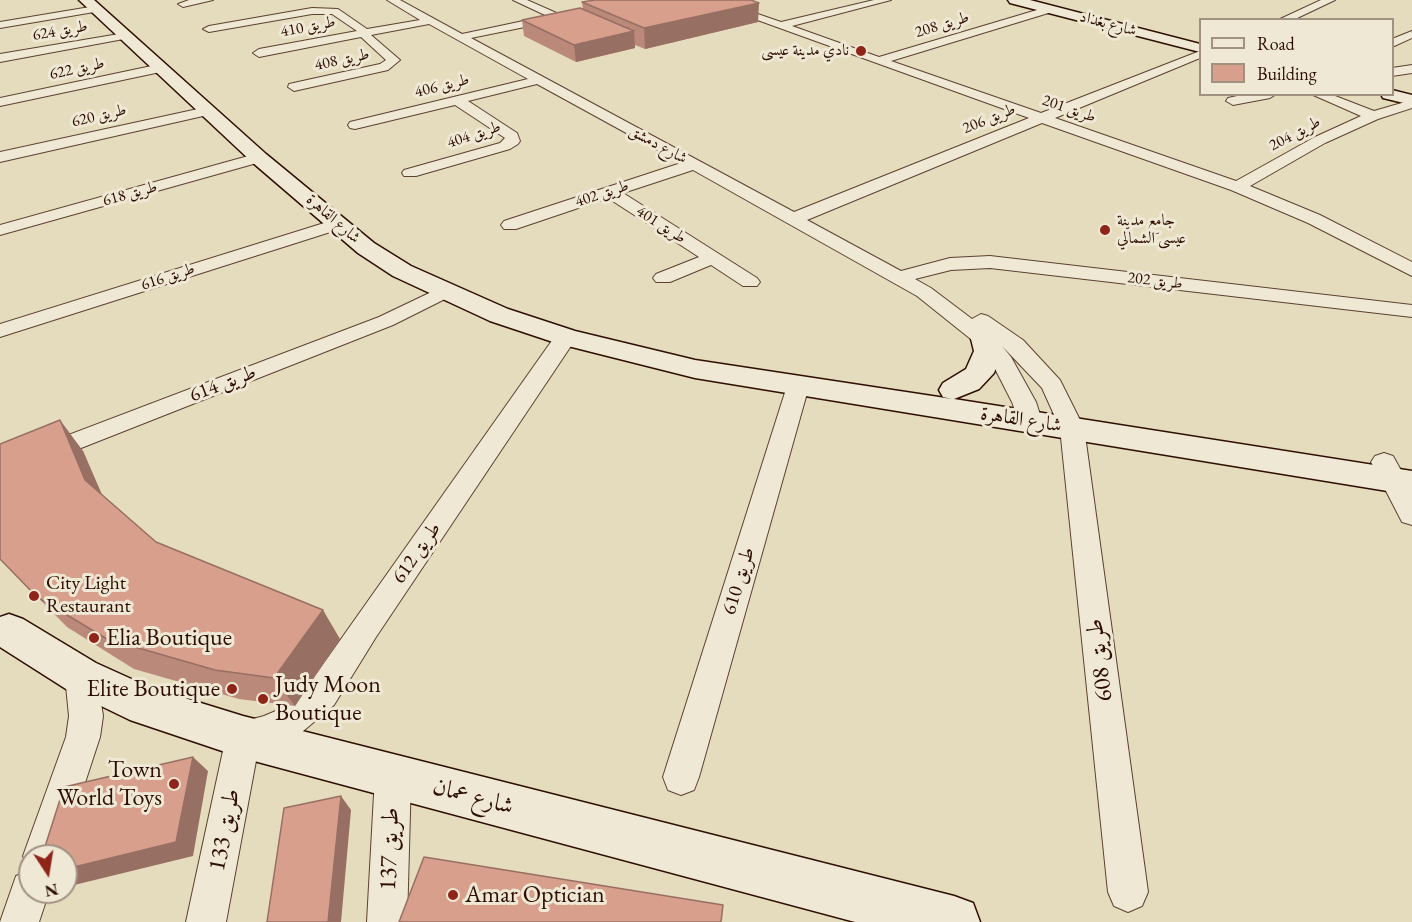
<!DOCTYPE html>
<meta charset="utf-8">
<style>
body{margin:0}
#map{position:relative;width:1412px;height:922px;overflow:hidden;background:#e5dbbd;font-family:"EB Garamond",serif}
canvas{display:block}
.legend{position:absolute;left:1199px;top:18px;width:195px;height:78px;box-sizing:border-box;background:#eee8d4;border:2px solid #a19180;margin:0;padding:8px 10px;list-style:none;font-size:18px;color:#2e0e01}
.legend li{display:flex;align-items:center;gap:12px;height:30px}
.legend b{width:30px;border:2px solid #a19180}
.north{position:absolute;left:18px;top:844px;width:60px;height:60px;box-sizing:border-box;background:#eee8d4;border:2px solid #a19180;border-radius:50%;rotate:168deg;font-size:16px;font-weight:700;line-height:24px;text-align:center;color:#2e0e01}
.north::after{content:'';display:block;margin:auto;width:21px;height:27px;background:#8f2418;clip-path:polygon(50% 0,100% 100%,50% 72%,0 100%)}
</style>
<div id="map">
<canvas width="1412" height="922"></canvas>
<ul class="legend">
<li><b style="height:8px;background:#eee8d4"></b>Road</li>
<li><b style="height:16px;background:#d89f8d"></b>Building</li>
</ul>
<div class="north">N</div>
</div>
<script>
const g = document.querySelector('canvas').getContext('2d');
g.lineJoin = 'round';
const poly = rows => new Path2D(rows.map(r => 'M' + r).join(''));
function trace(path, color, width, dash) { g.strokeStyle = color; g.lineWidth = width; g.lineCap = dash ? 'butt' : 'round'; g.setLineDash(dash || []); g.stroke(path); }
function fill(path, color) { g.fillStyle = color; g.fill(path, 'evenodd'); }
function drawText(font, color, halo, rows, align = 'center') {
  g.font = font + ' "EB Garamond",Amiri,serif'; g.lineWidth = 6; g.setLineDash([]); g.textBaseline = 'middle'; g.strokeStyle = halo; g.fillStyle = color; for (const [text, x, y, turn = 0] of rows) {
    g.save(); g.translate(x, y); g.rotate((+turn || 0) * Math.PI / 180); g.textAlign = isNaN(turn) ? turn : align; if (halo) g.strokeText(text, 0, 0); g.fillText(text, 0, 0); g.restore();
  }
}
const street = poly([
 [189,0,213,0,183,7,178,4,189,0],
 [387,0,400,0,462,34,547,16,513,0,527,0,561,15,562,17,559,20,471,38,794,212,1029,118,702,0,717,0,781,22,874,0,891,0,792,26,879,57,1047,7,1055,7,1055,11,891,61,1041,113,1200,51,1200,58,1055,118,1236,181,1315,137,1361,116,1311,94,1330,94,1374,111,1412,100,1412,108,1378,119,1325,143,1250,186,1320,215,1412,262,1412,276,1308,223,1231,190,1042,123,807,220,901,271,950,258,990,256,1412,305,1412,317,990,268,951,270,915,279,931,288,972,319,981,314,988,316,1023,340,1060,380,1084,428,1148,892,1142,906,1128,912,1114,906,1108,892,1060,428,1042,388,1002,346,1011,357,1036,402,1042,421,1039,427,1030,429,1021,427,1012,402,990,359,977,344,917,296,693,170,623,193,757,278,760,282,757,286,743,286,711,265,670,282,656,282,653,278,656,274,699,257,608,198,516,229,504,229,501,225,504,221,681,163,537,84,468,101,517,133,520,141,518,144,510,149,416,176,404,176,402,173,404,170,500,143,505,138,455,105,355,129,350,128,348,125,350,122,528,79,429,24,371,35,400,60,388,70,294,91,288,87,289,84,380,64,386,60,361,37,259,57,253,53,259,49,357,31,332,14,312,14,209,32,203,29,209,26,312,8,338,9,367,29,420,20,387,0],
 [1321,0,1335,0,1293,20,1278,20,1321,0],
 [96,6,101,9,100,11,0,28,0,22,96,6],
 [1412,31,1412,38,1392,47,1392,39,1412,31],
 [125,33,131,36,129,38,0,62,0,54,125,33],
 [161,64,165,65,167,68,165,71,0,106,0,98,161,64],
 [1412,65,1412,73,1392,76,1392,68,1412,65],
 [1246,94,1276,94,1270,98,1233,105,1226,101,1228,98,1246,94],
 [207,107,214,111,212,114,0,162,0,152,207,107],
 [259,153,267,158,264,161,0,235,0,225,259,153],
 [337,219,343,220,346,224,343,228,0,337,0,324,337,219],
 [444,286,451,288,454,292,451,296,393,325,0,480,0,461,379,317,444,286],
 [566,331,574,332,577,337,376,637,334,705,302,732,258,750,226,922,186,922,226,737,231,725,264,716,278,710,310,683,558,332,566,331],
 [798,379,806,381,809,386,699,777,694,790,681,795,668,790,663,777,787,386,790,381,798,379],
 [1384,453,1393,456,1412,490,1412,525,1402,522,1371,462,1375,456,1384,453],
 [81,661,93,666,97,676,103,716,100,737,61,856,30,856,30,892,49,892,39,922,0,922,16,876,30,870,23,856,66,737,69,716,65,676,69,666,81,661],
 [393,758,406,763,411,776,407,922,367,922,375,776,380,763,393,758]
]);
const secondary = poly([
 [79,0,94,0,266,154,374,243,411,266,508,309,575,331,695,360,952,399,943,397,939,390,943,383,966,369,974,351,971,339,975,333,985,331,995,333,1002,351,994,373,979,389,954,399,1412,471,1412,495,695,378,556,343,490,321,393,276,358,253,252,162,79,0],
 [1008,0,1030,0,1200,44,1200,52,1010,3,1008,0],
 [1392,90,1412,95,1412,105,1383,98,1381,94,1392,94,1392,90],
 [9,614,23,619,96,663,149,687,243,716,954,896,973,903,980,922,855,922,243,758,130,720,66,689,0,647,0,617,9,614]
]);
const wall = poly([
 [582,2,758,22,645,49,635,45,635,48,576,62,524,36,522,20,583,10],
 [83,451,102,495,156,542,340,639,295,706,239,699,134,669,67,627,0,559]
]);
const shadedWall = poly([
 [759,3,758,22,645,49,644,28],
 [634,31,635,48,576,62,574,45],
 [60,420,83,451,109,511,85,480],
 [323,610,340,639,295,706,274,678],
 [193,757,208,771,193,856,66,887,66,869],
 [341,796,351,810,341,922,328,922]
]);
const building = poly([
 [595,0,751,0,759,3,644,28,582,2,595,0],
 [580,8,634,31,574,45,522,20,580,8],
 [60,420,85,480,156,542,323,610,274,678,215,670,107,639,37,597,0,559,0,444,60,420],
 [193,757,176,842,66,869,66,856,42,856,64,787,193,757],
 [341,796,328,922,267,922,284,808,341,796],
 [424,857,723,905,721,922,399,922,424,857]
]);
const markers = [
 [861,51,6,"#8f2418"],
 [1105,230,6,"#8f2418"],
 [34,596,6,"#8f2418"],
 [94,638,6,"#8f2418"],
 [232,689,6,"#8f2418"],
 [263,699,6,"#8f2418"],
 [174,784,6,"#8f2418"],
 [453,895,6,"#8f2418"]
];
const farStreetnames = [
 ["شارع بغداد",1108,24,15],
 ["طريق 208",942,25,-17],
 ["طريق 410",308,27,-11],
 ["طريق 624",60,31,-10],
 ["طريق 408",342,60,-12],
 ["طريق 622",77,69,-12],
 ["طريق 406",442,86,-14],
 ["طريق 201",1069,109,19],
 ["طريق 620",99,116,-13],
 ["طريق 206",989,119,-22],
 ["طريق 204",1295,134,-28],
 ["طريق 404",474,135,-18],
 ["شارع دمشق",658,145,28],
 ["طريق 618",130,194,-15],
 ["طريق 402",602,194,-18],
 ["شارع القاهرة",333,219,41],
 ["طريق 401",661,225,33],
 ["طريق 616",168,277,-18],
 ["طريق 202",1155,281,7]
];
const farPoinames = [
 ["نادي مدينة عيسى",849,51],
 ["جامع مدينة",1117,221,"left"],
 ["عيسى الشمالي",1117,239,"left"]
];
const streetNames = [
 ["طريق 614",223,384,-21],
 ["شارع القاهرة",1021,420,9],
 ["طريق 612",417,553,-55],
 ["طريق 610",739,581,-73]
];
const poiNames = [
 ["City Light",46,584],
 ["Restaurant",46,607]
];
const nearPoinames = [
 ["Elia Boutique",106,638],
 ["Judy Moon",275,685],
 ["Boutique",275,713],
 ["Elite Boutique",220,689,"right"],
 ["Town",162,770,"right"],
 ["World Toys",162,798,"right"],
 ["Amar Optician",465,895]
];
const nearStreetnames = [
 ["طريق 608",1100,660,-97],
 ["شارع عمان",473,797,15],
 ["طريق 133",225,830,-79],
 ["طريق 137",390,849,-88]
];
trace(street, '#5c4130', 2);
trace(secondary, '#2e0e01', 3);
fill(street, '#eee8d4');
fill(secondary, '#eee8d4');
fill(wall, '#ba8979');
fill(shadedWall, '#976f63');
fill(building, '#d89f8d');
trace(building, '#976f63', 1.5);
for (const [x, y, r, color] of markers) { const dot = new Path2D(); dot.arc(x, y, r, 0, 2 * Math.PI); g.fillStyle = color; g.fill(dot); trace(dot, '#eee8d4', 2); }
drawText('16px', '#2e0e01', '#eee8d4', farStreetnames);
drawText('16px', '#2e0e01', '#eee8d4', farPoinames, 'right');
drawText('20px', '#2e0e01', '#eee8d4', streetNames);
drawText('20px', '#2e0e01', '#eee8d4', poiNames, 'left');
drawText('24px', '#2e0e01', '#eee8d4', nearPoinames, 'left');
drawText('24px', '#2e0e01', '#eee8d4', nearStreetnames);
</script>
